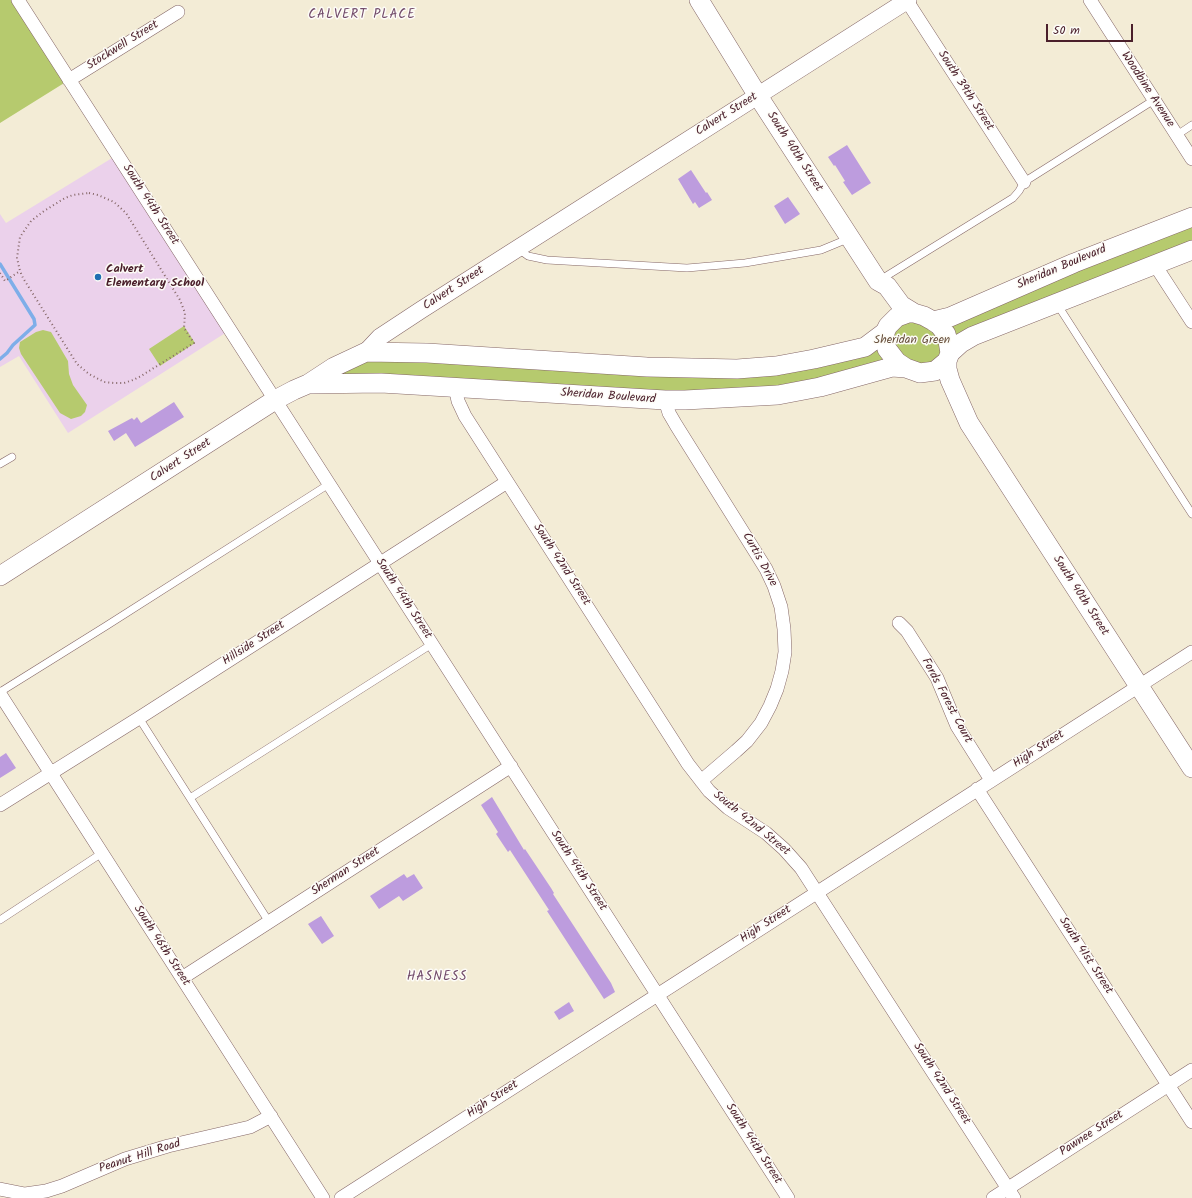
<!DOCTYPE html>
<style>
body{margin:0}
#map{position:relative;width:1192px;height:1198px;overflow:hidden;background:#f3ecd6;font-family:Kalam,sans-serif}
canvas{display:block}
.scale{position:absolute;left:1046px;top:24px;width:87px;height:18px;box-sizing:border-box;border:2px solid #4a1f2b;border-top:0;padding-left:5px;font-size:12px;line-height:14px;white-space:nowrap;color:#4a1f2b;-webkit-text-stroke:3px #fdfcf7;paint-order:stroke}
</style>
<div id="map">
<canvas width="1192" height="1198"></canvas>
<div class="scale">50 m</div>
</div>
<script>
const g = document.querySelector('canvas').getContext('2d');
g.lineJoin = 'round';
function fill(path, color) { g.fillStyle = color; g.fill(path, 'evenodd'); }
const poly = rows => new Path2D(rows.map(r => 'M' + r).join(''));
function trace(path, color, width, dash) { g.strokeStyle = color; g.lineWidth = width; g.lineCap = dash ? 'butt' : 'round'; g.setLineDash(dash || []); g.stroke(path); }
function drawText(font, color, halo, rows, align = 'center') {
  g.font = font + ' Kalam,sans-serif'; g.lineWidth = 3; g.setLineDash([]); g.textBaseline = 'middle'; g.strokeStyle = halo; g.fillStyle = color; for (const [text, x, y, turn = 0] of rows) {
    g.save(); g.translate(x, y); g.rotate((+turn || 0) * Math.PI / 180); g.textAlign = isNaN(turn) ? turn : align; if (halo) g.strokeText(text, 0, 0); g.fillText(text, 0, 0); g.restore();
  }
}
const built = poly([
 [117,155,230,330,68,433,19,356,0,367,0,214,6,223]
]);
const green = poly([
 [0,0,18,0,69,80,0,123],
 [1192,217,1192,250,950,353,913,371,778,395,308,384,352,358,691,368,865,347,892,320,933,321],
 [184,326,195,343,160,366,149,349],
 [43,330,51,332,68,361,69,374,73,385,87,405,85,412,81,416,71,419,60,413,21,354,19,348,20,342,36,332]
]);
const stream = poly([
 [0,264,34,319,35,325,13,345,7,353,0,359]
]);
const building = poly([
 [847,145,871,183,852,195,843,182,845,181,835,165,834,166,828,157],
 [691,170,706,193,707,192,712,200,699,208,695,202,693,204,678,179],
 [788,197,800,214,785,224,774,206],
 [174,402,184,417,135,447,126,433,114,441,108,431,132,418,134,420,137,417,141,423],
 [6,753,16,768,0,778,0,757],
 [492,797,524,850,525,849,551,888,554,893,553,894,611,983,615,992,604,999,547,911,549,910,510,850,508,852,496,834,498,832,481,805],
 [404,874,407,878,414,874,423,888,403,901,399,896,379,909,370,896],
 [321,916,334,936,322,944,308,924],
 [569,1002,574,1011,559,1020,554,1012]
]);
const path = poly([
 [89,193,98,195,114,202,126,213,180,300,185,313,184,328,194,343,141,376,133,380,124,383,114,383,104,382,89,374,77,364,23,278,20,271,17,258,20,237,31,221,44,211,65,198,73,195,89,193],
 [0,273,5,281,20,271]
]);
const service = poly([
 [1177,135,1192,125],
 [517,248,528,256,547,260,687,268,745,263,821,250,850,238],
 [880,280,1013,198,1019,191,1024,182,1154,100],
 [1057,304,1192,514],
 [0,464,12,457],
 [0,692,106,626,329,484],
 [139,718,269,922],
 [190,798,432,644],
 [0,920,102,853]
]);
const minor = poly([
 [18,0,788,1198],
 [1090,0,1192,159],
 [907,1,1024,182],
 [69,80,178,12],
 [1155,265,1192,322],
 [455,387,458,401,465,416,688,764,709,791,728,808,766,833,784,849,801,868,1014,1198],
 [665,400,669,413,676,425,766,569,774,586,781,607,784,629,785,652,782,671,777,689,770,706,761,723,747,741,736,751,701,781],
 [899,623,907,631,937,678,957,726,991,780],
 [0,694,323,1198],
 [977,789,1192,1122],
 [0,805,139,718,507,482],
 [182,978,511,766],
 [0,1189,25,1194,46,1191,62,1186,125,1159,168,1146,250,1127,271,1116],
 [341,1198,1192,652],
 [993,1198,1192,1070]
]);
const tertiary = poly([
 [366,352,380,337,421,310,908,0]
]);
const secondary = poly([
 [699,0,758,96,878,281,887,286,901,305,914,313],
 [908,313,914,313,924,316,933,321,939,325,946,334,948,341,950,353,947,361,935,371,920,373,906,368,897,362,887,349,885,340,885,332,888,326,897,317,908,313],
 [933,321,950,317,1074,263,1192,217],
 [950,353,961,343,973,336,1192,250],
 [947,361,947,369,950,380,969,423,1192,768],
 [308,384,381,383,665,400,685,400,778,395,820,387,892,367,906,368],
 [0,576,275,400,294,390,308,384,334,367,366,352,427,353,647,367,737,369,776,366,814,359,865,347,885,332]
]);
const markers = [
 [98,277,4,"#1f6fb2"]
];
const streetNames = [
 ["Stockwell Street",123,46,-32],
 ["Woodbine Avenue",1147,90,57],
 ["South 39th Street",965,91,57],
 ["Calvert Street",727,115,-32],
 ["South 40th Street",794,152,57],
 ["South 44th Street",150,205,57],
 ["Sheridan Boulevard",1062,268,-23],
 ["Calvert Street",454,289,-33],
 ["Sheridan Boulevard",608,397,4],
 ["Calvert Street",181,461,-33],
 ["Curtis Drive",759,560,61],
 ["South 42nd Street",561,565,57],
 ["South 40th Street",1080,596,57],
 ["South 44th Street",403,599,57],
 ["Hillside Street",254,644,-33],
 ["Fords Forest Court",946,701,62],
 ["High Street",1039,750,-33],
 ["South 42nd Street",751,824,39],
 ["South 44th Street",578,871,57],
 ["Sherman Street",346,872,-33],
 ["High Street",766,925,-33],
 ["South 46th Street",161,946,57],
 ["South 41st Street",1085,956,57],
 ["South 42nd Street",941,1084,57],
 ["High Street",493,1100,-33],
 ["Pawnee Street",1092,1134,-33],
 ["South 44th Street",753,1144,57],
 ["Peanut Hill Road",140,1157,-18]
];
const poiNames = [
 ["Calvert",106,270],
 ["Elementary School",106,284]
];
const parkNames = [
 ["Sheridan Green",912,341]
];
const neighbourhoodNames = [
 ["CALVERT PLACE",362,16],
 ["HASNESS",437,978]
];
fill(built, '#ebd1eb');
fill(green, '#b6ca6e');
trace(stream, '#7eaee9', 3.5);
fill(building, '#bd9cde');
trace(service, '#856767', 8);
trace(minor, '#856767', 14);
trace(tertiary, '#856767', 18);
trace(secondary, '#856767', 20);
trace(path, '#856767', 2, [1, 3]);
trace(service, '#fff', 7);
trace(minor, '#fff', 13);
trace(tertiary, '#fff', 17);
trace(secondary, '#fff', 19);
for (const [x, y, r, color] of markers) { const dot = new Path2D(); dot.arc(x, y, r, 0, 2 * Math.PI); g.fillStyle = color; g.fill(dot); trace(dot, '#fdfcf7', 1.5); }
drawText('12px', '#4a1f2b', '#fdfcf7', streetNames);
drawText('bold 12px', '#4a1f2b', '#fdfcf7', poiNames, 'left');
drawText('12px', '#6a523f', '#fdfcf7', parkNames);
g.letterSpacing = '1px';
drawText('13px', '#724b6a', '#fdfcf7', neighbourhoodNames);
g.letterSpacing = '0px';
</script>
